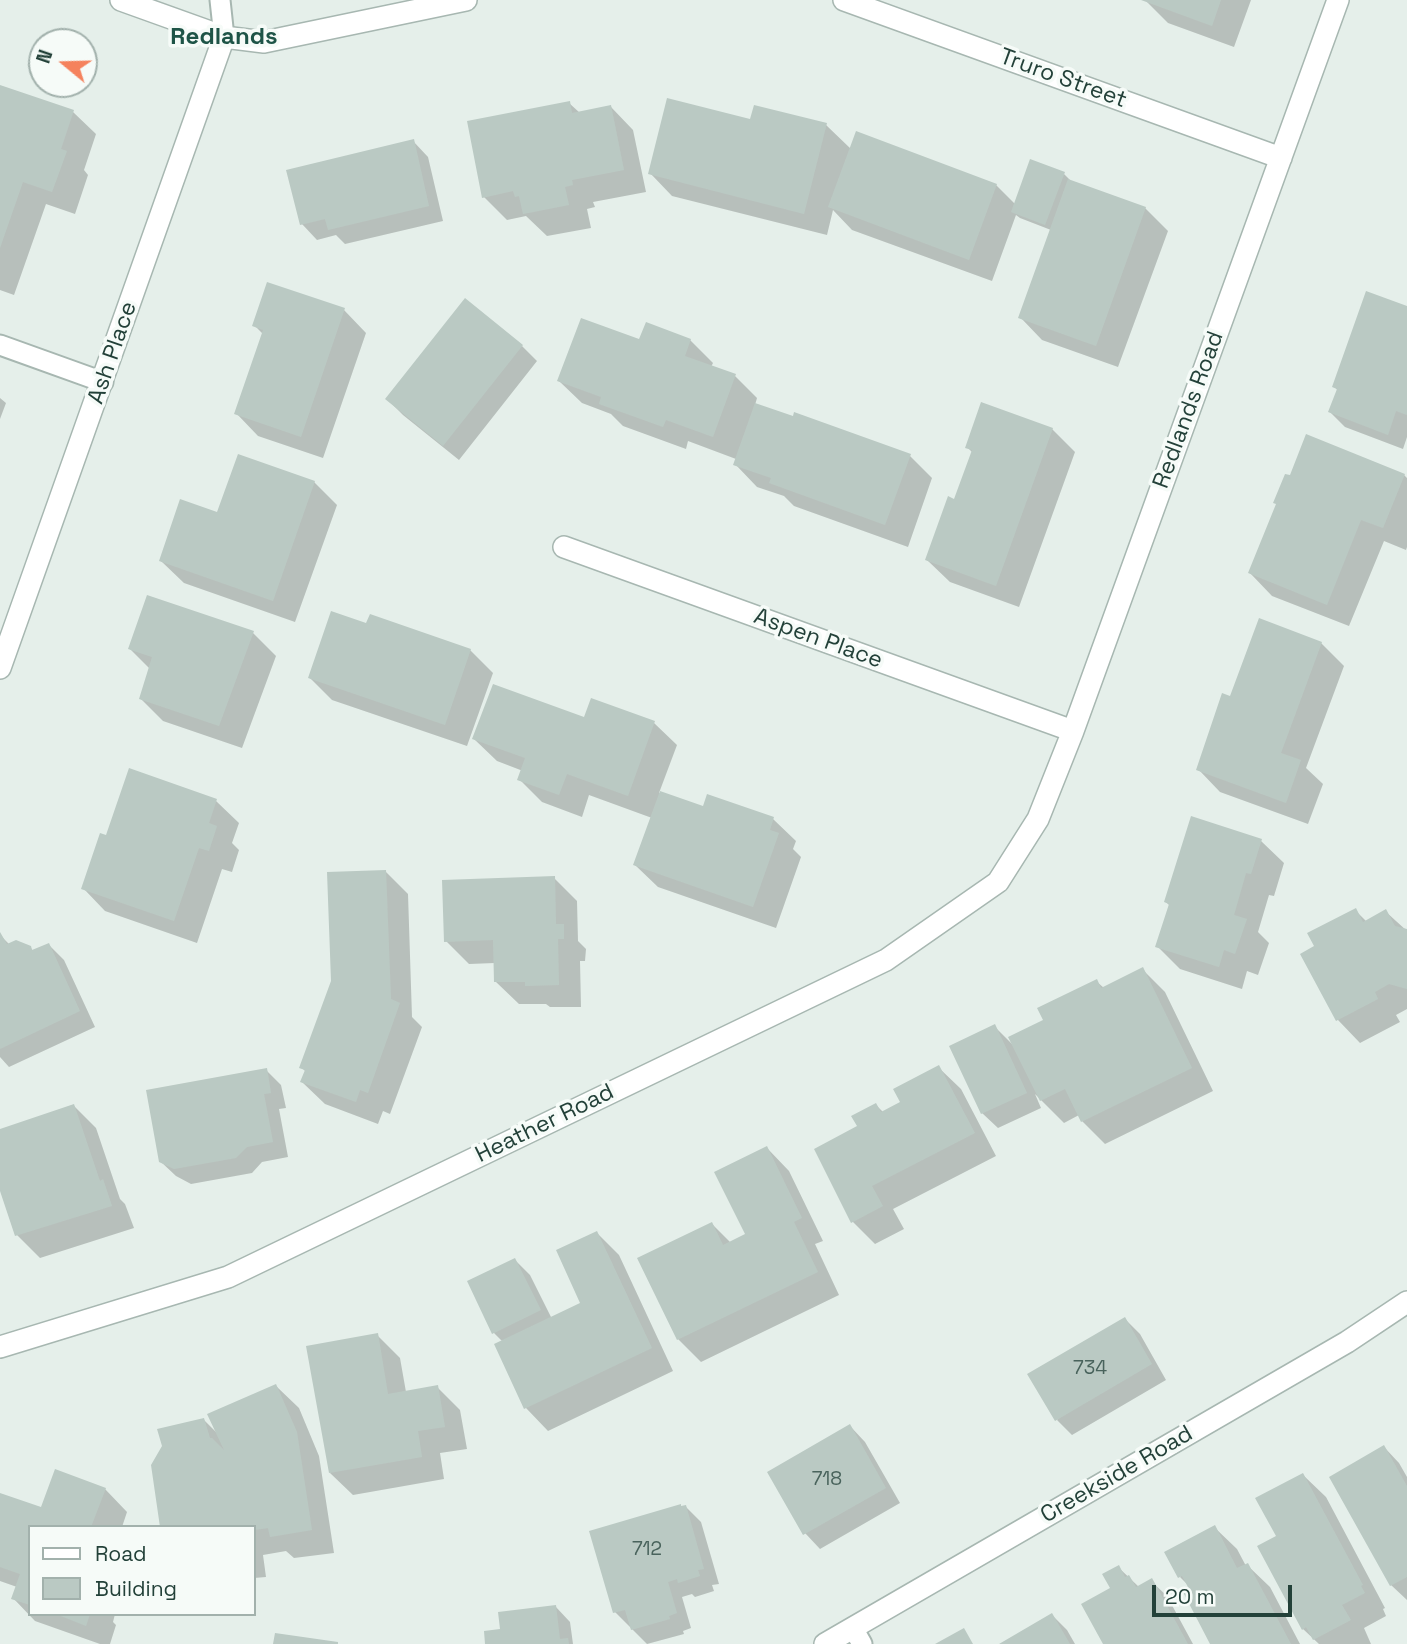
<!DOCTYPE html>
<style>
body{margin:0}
#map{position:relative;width:1407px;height:1644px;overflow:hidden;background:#e5efea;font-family:"Space Grotesk",sans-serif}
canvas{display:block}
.legend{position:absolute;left:28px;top:1525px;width:228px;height:91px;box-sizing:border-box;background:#f6fbf8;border:2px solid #a2b1ac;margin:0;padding:9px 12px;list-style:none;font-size:21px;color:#234139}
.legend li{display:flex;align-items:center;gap:14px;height:35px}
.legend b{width:35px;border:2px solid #a2b1ac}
.north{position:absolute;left:28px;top:28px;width:70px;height:70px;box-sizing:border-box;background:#f6fbf8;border:2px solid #a2b1ac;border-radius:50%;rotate:289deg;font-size:19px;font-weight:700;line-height:28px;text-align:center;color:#234139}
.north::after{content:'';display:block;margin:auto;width:24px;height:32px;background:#f5825d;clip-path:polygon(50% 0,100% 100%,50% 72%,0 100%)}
.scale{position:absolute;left:1152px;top:1585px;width:140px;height:32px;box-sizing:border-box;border:4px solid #234139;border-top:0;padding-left:9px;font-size:21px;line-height:24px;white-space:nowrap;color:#234139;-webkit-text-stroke:5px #f6fbf8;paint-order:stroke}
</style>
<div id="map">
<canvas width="1407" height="1644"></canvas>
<ul class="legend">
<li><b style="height:9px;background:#fff"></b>Road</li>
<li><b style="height:19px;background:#bac9c3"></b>Building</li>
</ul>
<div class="north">N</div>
<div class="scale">20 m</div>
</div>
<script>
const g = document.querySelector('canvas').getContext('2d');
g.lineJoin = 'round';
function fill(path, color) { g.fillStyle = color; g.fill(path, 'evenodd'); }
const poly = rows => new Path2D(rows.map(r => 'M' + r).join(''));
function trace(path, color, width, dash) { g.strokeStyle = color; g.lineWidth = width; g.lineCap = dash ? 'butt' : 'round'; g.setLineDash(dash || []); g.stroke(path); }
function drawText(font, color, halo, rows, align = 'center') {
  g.font = font + ' "Space Grotesk",sans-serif'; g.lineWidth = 7; g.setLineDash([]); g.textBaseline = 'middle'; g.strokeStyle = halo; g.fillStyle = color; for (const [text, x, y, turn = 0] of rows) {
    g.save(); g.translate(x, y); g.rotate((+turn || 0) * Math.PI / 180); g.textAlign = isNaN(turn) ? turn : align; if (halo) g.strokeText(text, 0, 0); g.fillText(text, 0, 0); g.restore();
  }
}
const shadow = poly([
 [1145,0,1251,0,1234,47,1168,23],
 [0,87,73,112,96,134,84,170,88,175,75,214,46,204,14,295,0,290],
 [569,103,580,113,611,107,633,130,646,192,593,202,595,207,587,209,591,228,547,236,526,216,507,220,484,197],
 [751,121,826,125,851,149,996,185,1015,204,1064,174,1072,182,1145,208,1168,231,1118,367,1042,340,1020,317,1051,230,1020,218,1016,215,992,281,852,230,833,210,827,235,672,196,650,173],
 [413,141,428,157,443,221,345,244,336,235,317,240,302,224],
 [1407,308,1407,437,1403,449,1345,427,1330,412,1338,391,1334,386],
 [344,310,366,333,323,458,258,436,236,413,263,334,254,325],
 [690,340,713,363,711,367,735,376,757,398,755,405,910,456,932,478,908,547,794,506,784,496,757,487,735,464,736,459,688,441,686,449,623,426,611,414,582,403,559,381,640,341],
 [522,346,537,361,459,460,403,415,387,399],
 [0,398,6,403,0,419],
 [1052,429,1075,452,1019,607,950,582,927,560,956,501,973,453,967,447],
 [1404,475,1407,478,1407,547,1406,550,1384,541,1349,626,1272,596,1250,573],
 [314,482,337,505,295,622,184,583,161,561,218,514],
 [367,626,470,650,493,673,467,746,332,700,310,678],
 [253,633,276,656,242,748,163,721,141,699,150,669,130,649],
 [1321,643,1344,666,1306,768,1323,784,1308,824,1220,792,1198,769,1231,698],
 [585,719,654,723,677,745,659,793,704,808,773,819,796,841,793,849,801,857,776,928,658,887,635,865,652,818,589,795,582,817,542,802,519,779,523,771,497,761,474,739],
 [216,801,239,823,232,843,239,850,232,872,222,869,197,943,105,911,83,888,107,837],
 [1261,841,1284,863,1274,896,1269,895,1258,932,1269,943,1258,975,1247,971,1242,989,1180,969,1157,946,1170,906,1166,902],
 [385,871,408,894,412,1017,422,1027,390,1114,383,1111,378,1124,325,1104,302,1082,306,1072,302,1068],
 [554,878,577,901,578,941,586,949,585,961,580,961,581,1007,550,1007,546,1004,519,1004,496,982,495,963,469,964,446,941],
 [1355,910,1367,922,1385,911,1407,931,1407,1009,1396,1015,1400,1022,1360,1043,1338,1020,1316,947],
 [0,935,10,945,30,947,34,952,49,945,64,960,95,1027,9,1067,0,1057],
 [1142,969,1165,992,1213,1091,1105,1144,1082,1121,1079,1115,1064,1123,1035,1094,1041,1108,998,1128,982,1113,994,1026,1014,1046,1096,981,1104,988],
 [938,1067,961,1089,996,1156,893,1209,904,1229,875,1244,853,1222,859,1127,876,1105,884,1113,903,1103],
 [266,1070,281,1085,286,1108,279,1109,288,1157,262,1162,252,1173,191,1184,176,1176,160,1161],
 [74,1106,96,1128,120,1199,125,1204,134,1228,40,1258,17,1235,0,1186,0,1131],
 [767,1148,789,1171,823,1241,815,1244,839,1295,701,1362,678,1339,639,1259,712,1224,731,1243,747,1235],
 [597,1233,619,1255,673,1371,548,1431,526,1408,503,1342,494,1333,469,1282,515,1260,530,1275,552,1319,583,1304],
 [1125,1319,1140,1334,1166,1380,1072,1435,1057,1420],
 [377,1335,400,1358,406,1392,437,1387,460,1410,467,1449,440,1453,444,1479,353,1495,330,1473],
 [276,1386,299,1408,319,1456,334,1553,294,1558,286,1551,263,1555,266,1577,254,1578,254,1527,162,1527,203,1419,218,1434],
 [850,1426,865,1442,900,1503,820,1549,805,1533],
 [1384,1447,1399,1463,1407,1477,1407,1600,1391,1585],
 [1303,1475,1326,1497,1385,1608,1383,1609,1386,1616,1364,1628,1371,1644,1319,1644,1303,1629,1278,1537],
 [105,1489,127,1512,122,1527,30,1527,30,1614,115,1614,113,1622,116,1625,110,1644,100,1644,35,1621,13,1598,17,1587,0,1581,0,1494,42,1510],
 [686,1507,701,1522,719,1584,712,1585,714,1591,695,1597,692,1594,682,1597,691,1628,683,1631,684,1634,647,1644,615,1612],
 [1214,1527,1237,1549,1246,1566,1247,1565,1270,1587,1300,1644,1212,1644,1192,1589,1180,1577],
 [1118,1567,1139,1587,1151,1581,1167,1596,1193,1644,1105,1644,1112,1588],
 [555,1606,570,1622,573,1644,487,1644,502,1631],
 [1052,1615,1067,1630,1075,1644,1004,1644]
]);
const building = poly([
 [1141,0,1221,0,1212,26],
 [0,85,74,110,61,149,67,151,52,192,23,182,0,248],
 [667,98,750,119,754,105,827,123,804,214,648,174],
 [570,101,572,113,611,105,624,170,572,180,573,185,565,187,569,205,523,214,519,196,515,197,513,191,482,198,467,121],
 [856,131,997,184,969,260,828,207],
 [414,139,429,206,328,230,325,219,300,225,286,170],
 [1030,159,1065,172,1045,225,1011,212],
 [1068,179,1146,207,1096,346,1018,318],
 [267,282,345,308,301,437,234,414,263,330,252,326],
 [1366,291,1407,306,1407,415,1396,411,1388,435,1328,412,1337,389,1332,387],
 [465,298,523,345,443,446,385,399],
 [581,318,639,339,646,322,691,339,685,356,736,374,713,437,666,420,663,427,599,404,601,397,557,381],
 [981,402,1053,428,996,586,925,560,948,496,954,499,972,450,965,448],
 [755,403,793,416,794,412,911,454,885,525,769,483,771,478,733,465],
 [1306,434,1405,474,1383,528,1361,520,1327,605,1248,573,1276,504,1273,503,1285,474,1290,475],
 [238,454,315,481,273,601,159,561,180,499,217,512],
 [147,595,254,631,219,726,139,699,152,657,128,649],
 [331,611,366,623,370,614,471,649,445,725,308,678],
 [1259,618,1322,642,1281,753,1301,760,1286,803,1196,770,1222,693,1230,696],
 [493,684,584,717,591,698,655,721,628,796,567,774,559,795,517,780,525,758,472,739],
 [129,768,217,799,209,823,217,826,209,851,199,848,174,921,81,889,100,833,106,835],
 [660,791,703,806,707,794,774,817,770,830,779,833,753,907,633,865],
 [1191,816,1262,839,1251,874,1246,873,1234,915,1247,919,1235,954,1224,950,1219,967,1155,947,1169,904,1164,902],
 [386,870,391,999,400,1003,368,1093,360,1090,356,1102,300,1082,305,1070,299,1068,331,981,327,872],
 [555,876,556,924,564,924,564,939,558,939,559,985,525,986,525,982,494,982,493,940,444,942,442,880],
 [1356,908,1363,922,1386,909,1395,926,1407,929,1407,989,1389,984,1375,992,1378,999,1336,1021,1300,954,1314,946,1307,933],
 [0,932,7,944,16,940,31,946,32,950,49,943,80,1011,0,1049],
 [1143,967,1192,1068,1081,1122,1065,1089,1040,1101,1008,1037,1043,1020,1037,1008,1097,979,1101,988],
 [995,1024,1027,1093,981,1114,949,1046],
 [939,1065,975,1133,872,1186,883,1206,851,1223,814,1149,857,1126,851,1116,876,1103,881,1112,900,1102,893,1089],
 [267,1068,271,1093,264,1094,273,1142,247,1147,236,1158,174,1169,159,1162,146,1090],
 [74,1104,100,1181,103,1179,112,1206,15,1236,0,1191,0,1129],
 [767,1146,802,1218,794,1222,818,1272,677,1340,637,1258,712,1222,723,1245,745,1234,714,1172],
 [597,1231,652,1348,524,1409,494,1344,580,1303,556,1250],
 [515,1258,541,1310,492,1334,467,1281],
 [1125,1317,1152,1364,1055,1421,1027,1374],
 [378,1333,388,1394,438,1385,445,1427,418,1431,422,1457,329,1473,306,1346],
 [276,1384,297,1432,312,1530,270,1537,268,1528,254,1530,254,1527,160,1527,151,1465,162,1446,157,1429,204,1418,210,1438,212,1438,224,1450,207,1414],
 [850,1424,886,1488,803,1535,767,1472],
 [1384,1445,1407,1486,1407,1577,1390,1586,1329,1477],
 [55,1469,106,1488,91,1527,30,1527,30,1605,11,1599,20,1574,0,1567,0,1493,41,1507],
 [1303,1473,1363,1585,1361,1586,1365,1593,1342,1605,1351,1620,1313,1640,1306,1627,1302,1630,1257,1546,1276,1536,1255,1498],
 [681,1504,681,1506,686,1505,704,1569,698,1570,700,1576,678,1583,677,1579,668,1582,677,1613,669,1616,670,1619,631,1630,625,1610,613,1613,589,1531],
 [1215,1525,1237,1568,1248,1563,1291,1644,1210,1644,1183,1592,1189,1589,1182,1576,1178,1578,1164,1552],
 [1119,1565,1125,1577,1129,1575,1136,1587,1152,1578,1188,1644,1103,1644,1081,1604,1110,1588,1102,1574],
 [556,1605,560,1639,568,1638,569,1644,485,1644,484,1631,500,1629,498,1612],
 [1052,1613,1070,1644,999,1644],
 [56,1614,90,1614,86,1626],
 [964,1628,973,1644,935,1644],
 [275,1633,338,1642,338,1644,273,1644]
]);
const service = poly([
 [220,0,224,37],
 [0,345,103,382],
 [853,1628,862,1644]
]);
const minor = poly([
 [121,0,224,37,264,42,466,0],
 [844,0,1281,158],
 [564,547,1073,731],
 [0,668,224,37],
 [0,1347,228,1277,886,960,998,882,1038,819,1073,731,1338,0],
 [825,1644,1347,1342,1407,1302]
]);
const numberNames = [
 ["734",1090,1369],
 ["718",827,1480],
 ["712",647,1550]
];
const streetNames = [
 ["Truro Street",1063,79,20],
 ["Ash Place",113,353,-71],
 ["Redlands Road",1189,410,-70],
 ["Aspen Place",818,639,20],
 ["Heather Road",545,1124,-26],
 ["Creekside Road",1117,1475,-30]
];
const neighbourhoodNames = [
 ["Redlands",224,37]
];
fill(shadow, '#0003');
fill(building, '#bac9c3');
trace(service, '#a7b7b1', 23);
trace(minor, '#a7b7b1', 24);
trace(service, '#fff', 19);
trace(minor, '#fff', 21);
drawText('19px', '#49635c', null, numberNames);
drawText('23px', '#234139', '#f6fbf8', streetNames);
drawText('bold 24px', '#1e5447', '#f6fbf8', neighbourhoodNames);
</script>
